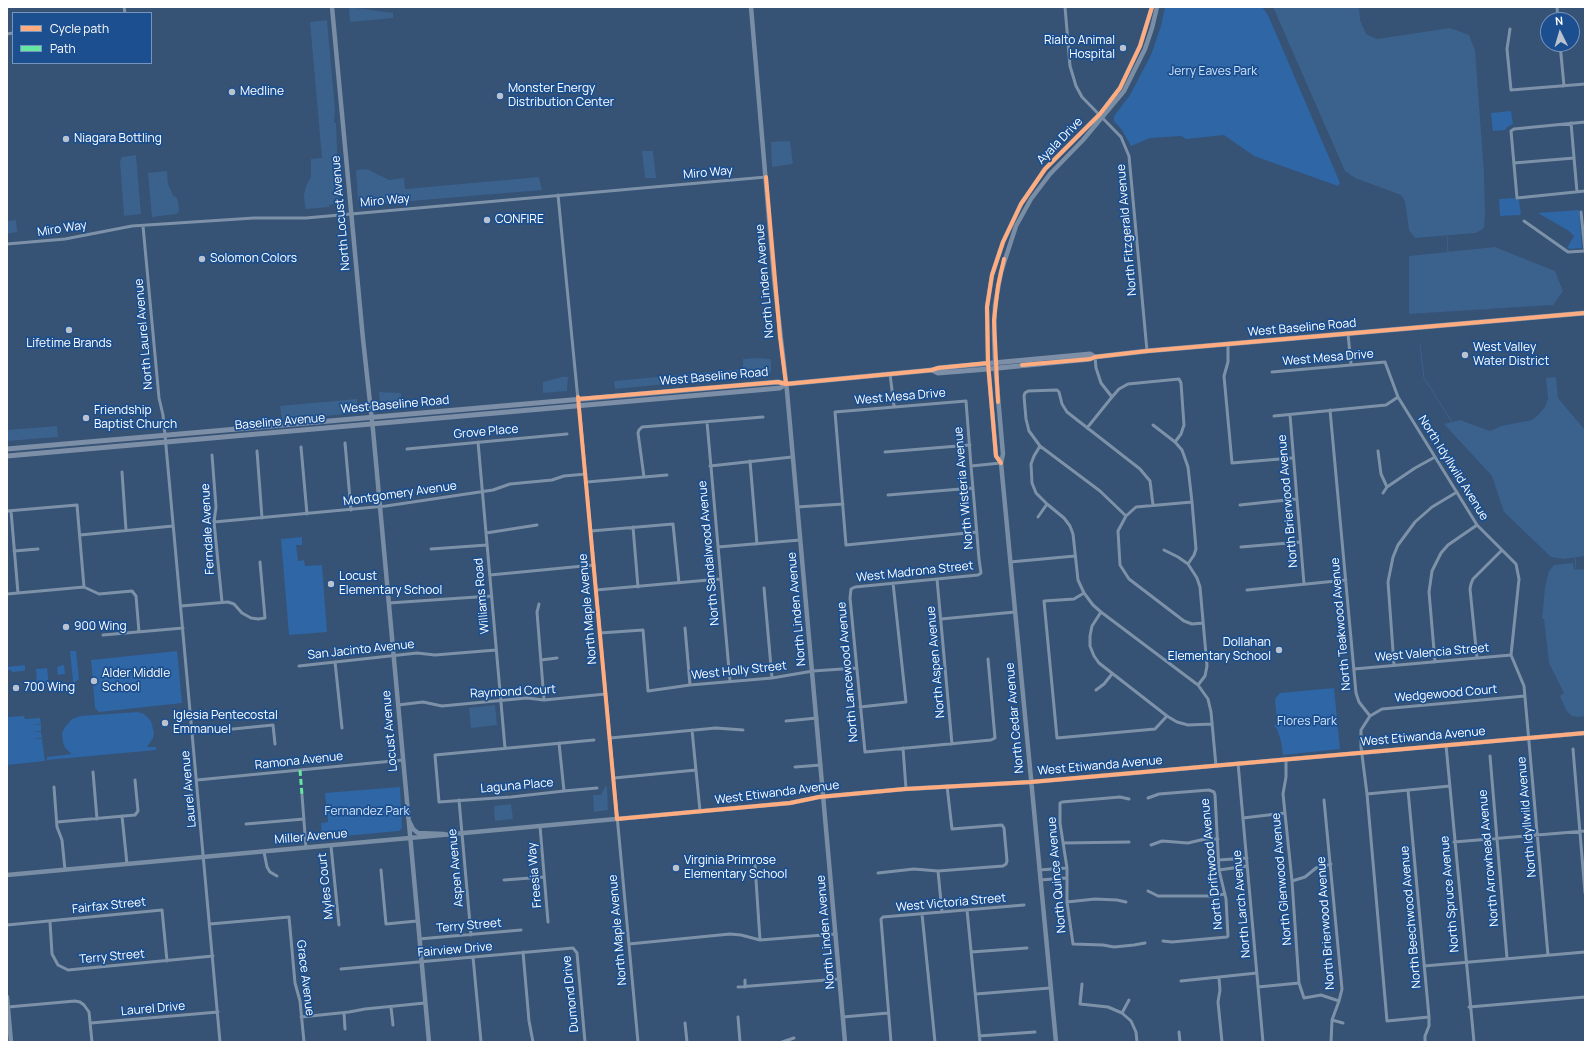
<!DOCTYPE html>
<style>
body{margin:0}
#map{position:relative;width:1592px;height:1049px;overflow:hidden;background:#365274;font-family:Manrope,sans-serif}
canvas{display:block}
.frame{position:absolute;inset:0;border:8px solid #fff;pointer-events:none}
.legend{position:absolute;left:12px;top:12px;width:140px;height:52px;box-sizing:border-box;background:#1b4f8f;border:1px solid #7695bc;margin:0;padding:5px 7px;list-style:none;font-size:12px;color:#fff}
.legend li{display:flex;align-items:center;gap:8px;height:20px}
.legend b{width:20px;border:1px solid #7695bc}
.north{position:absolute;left:1540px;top:12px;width:40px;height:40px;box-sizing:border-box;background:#1b4f8f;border:1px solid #7695bc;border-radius:50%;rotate:355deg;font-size:11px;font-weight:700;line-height:16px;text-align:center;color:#fff}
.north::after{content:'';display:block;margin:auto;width:14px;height:18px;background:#b9c2ce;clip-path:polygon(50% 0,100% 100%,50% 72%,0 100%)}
</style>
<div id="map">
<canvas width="1592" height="1049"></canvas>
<div class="frame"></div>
<ul class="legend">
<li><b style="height:5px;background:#ffac80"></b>Cycle path</li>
<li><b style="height:5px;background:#66e7a1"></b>Path</li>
</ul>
<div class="north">N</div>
</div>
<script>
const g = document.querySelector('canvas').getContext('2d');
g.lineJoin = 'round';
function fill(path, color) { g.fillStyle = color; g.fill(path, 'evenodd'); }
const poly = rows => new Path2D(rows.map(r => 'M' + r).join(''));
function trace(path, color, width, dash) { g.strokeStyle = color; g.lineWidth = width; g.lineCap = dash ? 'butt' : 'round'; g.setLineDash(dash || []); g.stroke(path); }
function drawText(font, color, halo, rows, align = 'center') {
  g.font = font + ' Manrope,sans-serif'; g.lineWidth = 3.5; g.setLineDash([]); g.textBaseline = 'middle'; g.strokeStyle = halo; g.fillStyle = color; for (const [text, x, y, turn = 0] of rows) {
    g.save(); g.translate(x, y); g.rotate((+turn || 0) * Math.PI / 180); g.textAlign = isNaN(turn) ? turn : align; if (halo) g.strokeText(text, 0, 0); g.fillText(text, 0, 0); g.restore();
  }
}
const green = poly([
 [1165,7,1262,7,1268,15,1340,183,1338,186,1254,156,1224,135,1186,139,1181,136,1150,138,1131,146,1122,130,1114,121,1114,116,1130,95,1151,55,1161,26],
 [1511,111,1513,124,1507,127,1505,130,1493,131,1491,113],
 [1514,198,1519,200,1521,215,1500,216,1499,199],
 [1579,210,1582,248,1571,249,1567,248,1574,236,1569,231,1538,213],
 [302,537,302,545,296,545,298,561,304,560,305,566,322,565,327,632,289,635,281,539],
 [70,651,76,651,79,679,74,683,73,681],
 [177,651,182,703,99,712,95,708,91,660],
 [25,665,25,670,24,671,12,672,11,670,7,670,7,667],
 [64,665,65,674,58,675,57,668,59,666],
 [47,668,49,685,37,686,36,669],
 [1334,688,1340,749,1283,755,1281,741,1277,729,1274,726,1277,723,1275,699,1280,693],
 [138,712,144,714,151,721,154,733,153,738,147,747,156,747,156,750,47,760,47,757,72,754,65,748,63,742,62,733,65,727,72,719,80,716],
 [24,716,25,719,40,718,41,724,31,725,41,725,41,731,32,732,41,732,42,738,32,739,42,739,45,761,7,765,7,717],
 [400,787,402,828,399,831,322,838,321,823,328,822,325,793]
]);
const water = poly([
 [349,7,393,13,393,18,350,22],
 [1273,7,1359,7,1360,20,1366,34,1377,39,1450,28,1469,35,1475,50,1484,173,1485,214,1484,228,1476,233,1415,238,1409,230,1405,201,1401,195,1355,178,1345,171],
 [327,20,335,110,334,123,336,123,339,199,336,204,329,205,329,207,306,209,305,206,304,195,306,186,311,176,311,159,322,158,310,22],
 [790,141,793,164,772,167,771,142],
 [642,151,653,151,656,178,645,178],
 [136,155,141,214,124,216,120,161,122,157],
 [367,169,389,180,404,178,405,189,539,177,542,190,364,205,358,199,356,170],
 [167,171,168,184,174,197,176,196,178,201,179,212,176,214,152,217,148,173],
 [16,220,17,232,7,234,7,221],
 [1495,247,1555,271,1563,291,1553,305,1409,314,1409,256],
 [758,358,770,359,771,361,771,372,769,374,615,389,614,381,743,369,743,359],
 [562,377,568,377,567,391,543,393,543,382],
 [1556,377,1558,398,1585,430,1585,556,1564,559,1551,557,1504,512,1492,476,1444,424,1460,420,1490,431,1501,426,1532,420,1539,414,1545,407,1548,399,1546,378],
 [379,392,401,393,402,407,380,407],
 [357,399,357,413,282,420,280,406],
 [57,426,58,437,7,441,7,430],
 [1573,563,1574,570,1585,569,1585,716,1578,717,1572,716,1566,710,1560,696,1564,693,1549,663,1544,619,1542,619,1545,587,1549,571,1554,565],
 [495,705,497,725,471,728,469,708],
 [605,787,607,787,608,810,594,812,593,795,601,795],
 [511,804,513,819,495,821,494,806]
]);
const stream = poly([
 [1447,236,1448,252],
 [1420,345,1424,378,1452,422],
 [1575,557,1576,570]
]);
const street = poly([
 [124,7,125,13],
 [1065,7,1070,66,1076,86,1082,97,1121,137,1129,156,1147,351],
 [1557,7,1558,20],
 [1510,29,1507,49,1511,90,1585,84],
 [7,34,13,33],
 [1560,44,1564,86],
 [1585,122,1514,129,1511,131,1517,198,1585,191],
 [1571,123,1577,192],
 [1514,163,1574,158],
 [558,195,578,400],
 [1581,212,1585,251],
 [1524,221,1568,252,1585,251],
 [143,226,159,398,163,415,165,435,220,1042],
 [7,244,65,239,132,226,254,218,306,218,766,177],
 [1348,334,1351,364],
 [1228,344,1228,362,1224,376,1232,463,1292,458],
 [1095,357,1096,368,1101,383,1112,397],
 [1272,372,1385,362,1398,397,1477,525,1516,564,1519,579,1511,655,1524,686,1548,955],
 [890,374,894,406],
 [579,405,638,1042],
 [1330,410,1356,693,1359,702,1370,716],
 [1290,415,1304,584],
 [1274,416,1386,405,1398,397],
 [707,422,730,681],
 [1153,425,1175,442,1182,450,1188,467,1192,502,1196,549,1194,555,1188,564,1178,557,1164,550],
 [1087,428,1112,397,1119,389,1128,384,1179,379,1181,383,1184,425,1181,434,1175,442],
 [478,442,505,748],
 [345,443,351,510],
 [1040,446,1034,456,1031,464,1032,483,1036,493,1047,504,1064,518,1070,526,1073,534,1078,580,1084,593,1093,605,1101,612,1198,685],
 [301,447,307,514],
 [407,449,567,434],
 [257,451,262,518],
 [1378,451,1381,474,1387,487],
 [885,452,970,445],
 [212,455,216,507,214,522,222,602],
 [750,461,757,544],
 [710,466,792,457],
 [971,466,1001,463],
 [122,472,126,530],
 [644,477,638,433,639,430,642,427,763,417],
 [587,482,667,475],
 [1383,493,1387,487,1415,468,1435,457],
 [888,495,973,488],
 [1192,502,1136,507,1126,516,1118,531,1120,565,1129,579,1184,621,1192,624,1203,623],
 [1240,505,1296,499],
 [797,507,843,504],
 [7,511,77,505,84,587],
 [11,511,18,593],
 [1126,516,1100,491,1040,446,1029,431,1026,419,1024,396,1025,393,1028,391,1057,390,1059,392,1062,404,1067,412,1140,469,1150,481,1153,505],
 [1038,517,1047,504],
 [214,522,386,506,493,490,510,484,552,480,564,476,586,474],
 [633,527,638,587],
 [591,531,673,524,679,583],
 [977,532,846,545,835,412,966,401,971,466,977,535,979,559,981,573,978,575,855,587,851,589,850,598,865,752,991,740,995,738,988,659],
 [486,533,537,525],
 [80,535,173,526],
 [718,547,800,540],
 [1241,547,1300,542],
 [431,549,487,545],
 [14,551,38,549],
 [1010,562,1075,556],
 [1188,564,1197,578,1200,587,1207,666,1205,676,1198,685,1208,699,1211,712,1216,766],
 [490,575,594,565],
 [937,579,952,744],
 [764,588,772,678],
 [596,590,720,579],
 [1247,590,1346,580],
 [1084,593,1074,599,1044,601,1057,738,1155,729,1167,716],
 [7,594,84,587,99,594,132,591,136,596,139,632],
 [389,603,491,596],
 [539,604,537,612,544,700],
 [181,606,228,602,234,604,242,613,251,618,258,619,265,618,260,562],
 [1101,612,1092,626,1090,636,1090,646,1094,656,1099,663,1167,716,1177,722,1188,725,1212,724],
 [941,619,1015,612],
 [685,628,690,685],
 [600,633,643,630,648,691,690,685,772,678,813,671,857,668],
 [103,635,183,628],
 [1477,658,1470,589,1471,584,1473,579,1502,550],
 [541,660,557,658],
 [335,662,342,728],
 [1435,662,1429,592,1432,571,1441,553,1448,545,1477,525],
 [1394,665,1388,582,1393,557,1398,545,1415,522,1432,507,1457,492],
 [299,666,417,653,435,655,496,650],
 [1354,669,1511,655],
 [1096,690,1104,684,1112,674],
 [398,705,423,702,442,706,527,698,544,700,606,694],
 [860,707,906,702,893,583],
 [786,721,817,718],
 [692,730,700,811],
 [193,733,273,725,275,744],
 [610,738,716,728,743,730],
 [594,740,435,755,439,802,511,797,564,791,597,788],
 [559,743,564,791],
 [1446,745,1474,1042],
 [903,748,906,789],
 [1573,749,1585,893],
 [1490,756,1507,958],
 [1286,759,1286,777,1283,794,1292,881,1299,983,1304,998,1321,995,1339,1001],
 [1238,763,1263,1042],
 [795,767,821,765],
 [93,772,97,819],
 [614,778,696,770],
 [197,780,403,760],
 [54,787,57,827,62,840,65,870],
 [1408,790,1429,1017,1429,1026,1425,1036,1425,1042],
 [1367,794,1450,786],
 [302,795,306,848],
 [1148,798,1159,794,1209,790,1214,792,1215,795,1219,870,1226,899,1228,936,1227,937,1172,942,1163,941],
 [1129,799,1120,797,1062,802,1060,803,1060,823,1067,868,1067,902,1073,944,1103,945,1114,947,1134,945,1145,943],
 [459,800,471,935],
 [1324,800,1342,989,1339,1001,1332,1020,1331,1042],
 [122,816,127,864],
 [1243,818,1285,813],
 [57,822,135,815,138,811,135,780],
 [246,824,304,819],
 [540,826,548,922],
 [1454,842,1585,831],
 [1063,843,1129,842],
 [1151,845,1162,841,1188,843,1205,839,1218,839],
 [331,846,339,925],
 [264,852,267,867,270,872,277,876],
 [1219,860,1247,858],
 [755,865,760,940],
 [381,870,386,924,417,921],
 [1039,870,1067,868],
 [1219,870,1247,866],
 [938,871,942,912],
 [878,873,914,869,938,871,1003,866,1006,864,1007,861,1004,828,1002,825,952,829,947,786],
 [504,880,544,877],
 [1040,880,1066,878],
 [1292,881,1305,877,1316,868,1331,864],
 [1148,891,1158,896,1211,896,1225,894],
 [1067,902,1095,899,1117,900,1126,902],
 [967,910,980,1042],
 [922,914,935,1042],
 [50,922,52,954,58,965,68,970,213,956],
 [210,924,289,917,295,983,300,1001,304,1042],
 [7,925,162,910,167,961],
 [419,939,521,930],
 [629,944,730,934,741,935,760,940,836,934],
 [523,952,529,1021,533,1042],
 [971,952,1027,948],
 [473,957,481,1042],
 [1424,966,1585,952],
 [341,969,573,948,577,953,585,1042],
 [1219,978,1220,990,1218,1002,1222,1042],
 [745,980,745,987],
 [1181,981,1257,973],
 [1082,984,1080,1004,1108,1007,1122,1013,1131,1021,1136,1032,1137,1042],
 [738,987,839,979],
 [1258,987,1299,983],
 [976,994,1050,988],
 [8,1007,75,1001,80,1002,84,1005,89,1012,92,1042],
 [391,1007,393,1025],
 [1469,1007,1585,997],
 [344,1013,345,1029],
 [1122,1013,1129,1000],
 [301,1017,349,1012,365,1009,425,1003],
 [738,1017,740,1042],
 [843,1017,888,1013],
 [1429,1017,1387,1021,1367,794,1361,747,1361,730,1370,716,1382,709,1525,696],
 [1332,1020,1343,1023],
 [91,1023,218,1012],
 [685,1023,687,1042],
 [1179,1032,1180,1042],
 [979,1036,1035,1032],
 [782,1042,794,1038],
 [891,1042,881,919,883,917,1024,905]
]);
const secondary = poly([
 [332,7,363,339,373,430,429,1042],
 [751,7,774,278,787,391,845,1042],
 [1001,463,996,456,988,363,987,307,992,275,1003,242,1021,204,1045,169,1100,114,1120,88,1140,46,1152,7],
 [409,821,413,829,418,833,444,834],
 [7,875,790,803,819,797,905,789,1031,782,1585,733],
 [7,997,11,1042],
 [1056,1042,1001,463,1003,454,995,363,994,333,995,305,1001,272,1016,226,1031,199,1050,174,1083,140,1124,91,1145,49,1152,28,1157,7]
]);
const primary = poly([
 [932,370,938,373,988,369,1090,359,1095,357,1147,351,1585,313],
 [7,449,778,382,786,384,932,370,938,368,1036,359,1090,354,1095,357],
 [7,456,780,388,786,384]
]);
const quiet = poly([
 [300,770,302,795]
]);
const cycleway = poly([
 [766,177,780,337,786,384],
 [1022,365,1090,359,1095,357,1147,351,1585,313],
 [578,397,617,819,790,803,819,797,905,789,1031,782,1585,733],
 [578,399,778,382,786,384,932,370,938,368,988,363],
 [998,402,994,320,998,286,1004,259],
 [1001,463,996,456,988,363,987,307,992,275,1003,242,1021,204,1045,169,1100,114,1120,88,1140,46,1152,7]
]);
const markers = [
 [1123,48,4,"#b9c2ce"],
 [232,92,4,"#b9c2ce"],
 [500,96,4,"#b9c2ce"],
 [66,139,4,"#b9c2ce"],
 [487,220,4,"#b9c2ce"],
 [202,259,4,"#b9c2ce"],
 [69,330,4,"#b9c2ce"],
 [1465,355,4,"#b9c2ce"],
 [86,418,4,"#b9c2ce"],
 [331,584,4,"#b9c2ce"],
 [66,627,4,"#b9c2ce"],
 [1279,650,4,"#b9c2ce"],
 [94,681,4,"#b9c2ce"],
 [16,688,4,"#b9c2ce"],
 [165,723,4,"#b9c2ce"],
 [676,868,4,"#b9c2ce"]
];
const poiNames = [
 ["Rialto Animal",1115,41,"right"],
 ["Hospital",1115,55,"right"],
 ["Monster Energy",508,89],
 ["Distribution Center",508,103],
 ["Medline",240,92],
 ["Niagara Bottling",74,139],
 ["CONFIRE",495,220],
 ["Solomon Colors",210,259],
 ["Lifetime Brands",69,344,"center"],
 ["West Valley",1473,348],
 ["Water District",1473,362],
 ["Friendship",94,411],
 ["Baptist Church",94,425],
 ["Locust",339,577],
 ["Elementary School",339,591],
 ["900 Wing",74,627],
 ["Dollahan",1271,643,"right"],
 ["Elementary School",1271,657,"right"],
 ["Alder Middle",102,674],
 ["School",102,688],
 ["700 Wing",24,688],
 ["Iglesia Pentecostal",173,716],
 ["Emmanuel",173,730],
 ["Virginia Primrose",684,861],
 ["Elementary School",684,875]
];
const parkNames = [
 ["Jerry Eaves Park",1213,72],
 ["Flores Park",1307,722],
 ["Fernandez Park",367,812]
];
const streetNames = [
 ["Ayala Drive",1060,141,-46],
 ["Miro Way",708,173,-5],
 ["Miro Way",385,201,-5],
 ["North Locust Avenue",341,213,-95],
 ["Miro Way",62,229,-9],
 ["North Fitzgerald Avenue",1127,230,-95],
 ["North Linden Avenue",765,281,-95],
 ["West Baseline Road",1302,328,-5],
 ["North Laurel Avenue",144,334,-95],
 ["West Mesa Drive",1328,358,-5],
 ["West Baseline Road",714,377,-5],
 ["West Mesa Drive",900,397,-5],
 ["West Baseline Road",395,405,-5],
 ["Baseline Avenue",280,422,-5],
 ["Grove Place",486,432,-5],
 ["North Idyllwild Avenue",1453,468,58],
 ["North Wisteria Avenue",964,488,-95],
 ["Montgomery Avenue",400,494,-8],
 ["North Brierwood Avenue",1288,501,-95],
 ["Ferndale Avenue",208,529,-93],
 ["North Sandalwood Avenue",709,553,-95],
 ["West Madrona Street",915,572,-6],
 ["Williams Road",482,596,-95],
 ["North Maple Avenue",588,609,-95],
 ["North Linden Avenue",797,609,-95],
 ["North Teakwood Avenue",1341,624,-95],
 ["San Jacinto Avenue",361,650,-6],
 ["West Valencia Street",1432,653,-5],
 ["North Aspen Avenue",936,662,-95],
 ["West Holly Street",739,671,-6],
 ["North Lancewood Avenue",848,672,-95],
 ["Raymond Court",513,692,-3],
 ["Wedgewood Court",1446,694,-5],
 ["North Cedar Avenue",1015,718,-95],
 ["Locust Avenue",390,731,-95],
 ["West Etiwanda Avenue",1423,737,-5],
 ["Ramona Avenue",299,761,-6],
 ["West Etiwanda Avenue",1100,766,-5],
 ["Laguna Place",517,786,-5],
 ["Laurel Avenue",189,789,-95],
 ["West Etiwanda Avenue",777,793,-7],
 ["North Idyllwild Avenue",1527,817,-95],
 ["Miller Avenue",311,837,-5],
 ["North Arrowhead Avenue",1489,858,-95],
 ["North Driftwood Avenue",1212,864,-96],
 ["Aspen Avenue",456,868,-95],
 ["Freesia Way",535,875,-95],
 ["North Quince Avenue",1057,875,-95],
 ["North Glenwood Avenue",1282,879,-95],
 ["Myles Court",326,886,-96],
 ["North Spruce Avenue",1450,894,-95],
 ["West Victoria Street",951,903,-5],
 ["North Larch Avenue",1242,904,-95],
 ["Fairfax Street",109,906,-6],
 ["North Beechwood Avenue",1411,917,-95],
 ["North Brierwood Avenue",1326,923,-94],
 ["Terry Street",469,926,-5],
 ["North Maple Avenue",618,930,-95],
 ["North Linden Avenue",826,932,-95],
 ["Fairview Drive",455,950,-5],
 ["Terry Street",112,957,-5],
 ["Grace Avenue",305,978,83],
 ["Dumond Drive",571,994,-96],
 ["Laurel Drive",153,1009,-5]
];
fill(green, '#2f66a5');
fill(water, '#3b618d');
trace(stream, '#3b618d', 1);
trace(street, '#7d92a8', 3);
trace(secondary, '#798da4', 4.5);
trace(primary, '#7d8ea7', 5);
trace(quiet, '#66e7a1', 3, [6, 3]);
trace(cycleway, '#ffac80', 4);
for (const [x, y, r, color] of markers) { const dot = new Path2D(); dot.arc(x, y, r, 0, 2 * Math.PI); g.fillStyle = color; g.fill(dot); trace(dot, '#1b4f8f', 1.5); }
drawText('12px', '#fff', '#1b4f8f', poiNames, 'left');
drawText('12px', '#cfe3fa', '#1b4f8f', parkNames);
drawText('12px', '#fff', '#1b4f8f', streetNames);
</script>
